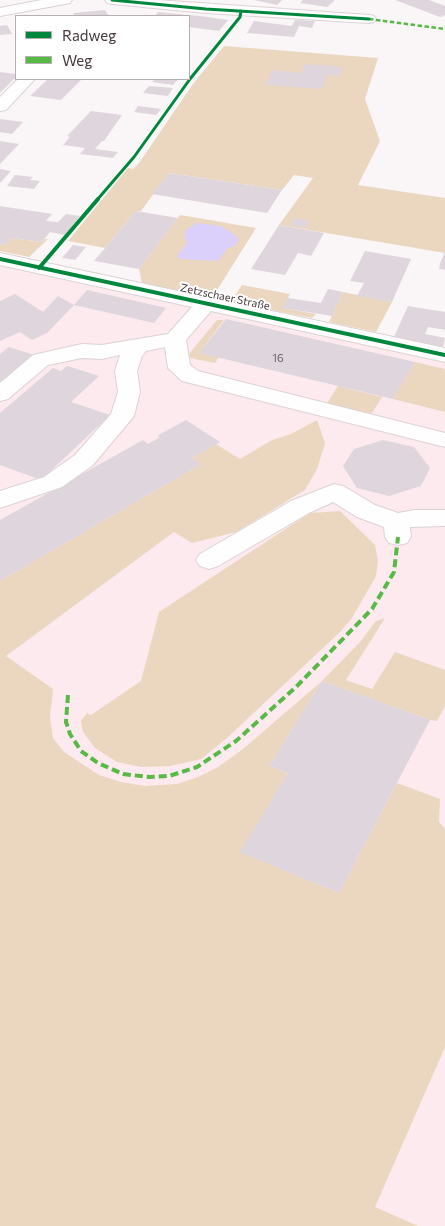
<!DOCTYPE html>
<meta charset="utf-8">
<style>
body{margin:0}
#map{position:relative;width:445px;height:1226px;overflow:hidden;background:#faf5f6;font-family:Commissioner,sans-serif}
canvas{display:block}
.legend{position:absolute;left:15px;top:15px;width:175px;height:65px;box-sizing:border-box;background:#fff;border:1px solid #b5afb1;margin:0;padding:6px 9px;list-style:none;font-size:15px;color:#47383b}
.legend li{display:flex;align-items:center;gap:10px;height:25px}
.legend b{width:25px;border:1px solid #b5afb1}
</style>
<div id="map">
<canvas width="445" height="1226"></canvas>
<ul class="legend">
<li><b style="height:6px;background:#00873e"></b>Radweg</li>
<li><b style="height:6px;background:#58b947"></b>Weg</li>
</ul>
</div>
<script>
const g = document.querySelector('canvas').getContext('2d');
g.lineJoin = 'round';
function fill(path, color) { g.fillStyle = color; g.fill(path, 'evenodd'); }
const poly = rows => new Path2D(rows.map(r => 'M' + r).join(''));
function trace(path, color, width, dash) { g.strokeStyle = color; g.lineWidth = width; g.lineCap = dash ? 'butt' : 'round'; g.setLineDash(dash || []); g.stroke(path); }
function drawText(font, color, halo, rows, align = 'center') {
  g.font = font + ' Commissioner,sans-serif'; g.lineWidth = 4; g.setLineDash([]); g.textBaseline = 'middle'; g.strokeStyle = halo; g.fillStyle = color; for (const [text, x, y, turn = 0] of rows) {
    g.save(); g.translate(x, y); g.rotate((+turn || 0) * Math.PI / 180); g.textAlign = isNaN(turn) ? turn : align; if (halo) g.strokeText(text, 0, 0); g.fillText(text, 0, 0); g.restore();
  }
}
const built = poly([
 [0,264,445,363,445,1226,0,1226]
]);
const green = poly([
 [224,46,378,58,365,99,380,141,358,185,445,198,445,253,279,225,313,178,294,175,282,190,169,173,141,211,136,211,105,248,68,241,128,168,133,169,139,163,193,84],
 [180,215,256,228,212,298,142,284,139,269],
 [11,238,42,242,45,239,48,239,29,257,0,251,0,244,6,245],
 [242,285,290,294,283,308,316,314,312,318,231,302],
 [343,292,392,302,376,332,329,322],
 [217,320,224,320,199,353,219,357,215,363,190,358,189,354],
 [415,362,445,369,445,412,393,399],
 [338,386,382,397,372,413,340,410,326,405],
 [317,420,325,443,317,469,305,490,236,532,192,543,174,532,6,656,53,689,50,717,53,738,64,752,99,775,121,782,145,786,177,784,198,777,218,767,243,749,322,681,360,642,376,621,385,618,346,680,372,689,395,652,445,670,445,706,437,721,430,720,322,681,269,766,288,773,241,852,339,893,397,783,440,799,439,822,445,829,445,1047,375,1207,418,1226,0,1226,0,581,201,464,192,458,216,444,240,459,272,440,291,434],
 [340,511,375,545,378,561,376,576,352,618,340,632,227,738,201,759,170,766,141,767,117,762,95,748,83,732,81,721,87,713,91,715,141,681,159,612,310,513]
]);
const water = poly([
 [196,223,221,226,235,235,239,240,235,246,228,248,218,261,180,259,177,256,187,243,185,238,185,231]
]);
const building = poly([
 [254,0,282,0,277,5],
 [303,0,335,0,327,7,300,3],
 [395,0,429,0,445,6,445,15,440,17],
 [105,10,109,16,75,16,73,13],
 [158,12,186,15,186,16,155,16],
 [189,15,200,16,228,20,219,31,189,27],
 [295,20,315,21,312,28,299,26,294,37,247,33,254,21,292,26],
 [7,25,12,34,0,35,0,26],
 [305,64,343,67,340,76,327,75,322,89,266,85,272,70,302,73],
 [0,72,16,74,16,77,0,93],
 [48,79,82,79,61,100,30,96],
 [155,79,178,79,173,85,152,82],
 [149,86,173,88,168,96,143,93],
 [138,106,161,109,156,115,134,112],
 [91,111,122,115,104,141,102,141,95,149,118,152,113,158,80,154,85,148,63,145,70,137,67,136],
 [0,119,23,122,12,134,0,132],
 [0,141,19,144,0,164],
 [0,169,11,171,0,183],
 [169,173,282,190,267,213,152,194],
 [15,175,33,177,30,180,40,181,34,189,7,186],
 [0,206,52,214,46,221,58,222,66,214,80,216,65,235,50,232,42,242,11,238,6,245,0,244],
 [136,211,178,218,139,269,94,261],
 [295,218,310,221,305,228,290,225],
 [279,225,324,233,311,256,298,253,285,275,251,269],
 [73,245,86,247,75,260,62,258],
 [365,251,411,259,392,302,357,296,364,283,350,281],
 [445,251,445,270,439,269,440,264],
 [328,289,343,292,332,316,282,308,288,298,321,303],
 [87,290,166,308,154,323,74,305],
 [15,294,43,312,58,296,74,305,47,333,32,340,20,332,0,341,0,301],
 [408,306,445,312,445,330,428,327,425,334,445,338,443,347,394,337],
 [226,319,415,362,393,399,199,353],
 [9,347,34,355,0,383,0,354],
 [67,366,99,376,71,402,110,415,41,480,0,465,0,413,53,368,61,371],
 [186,420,220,442,192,458,201,464,0,581,0,520,143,440,148,444,160,437,157,436],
 [383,440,414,447,430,468,421,486,389,496,357,488,343,466,354,449],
 [322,681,430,720,339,893,240,852,288,773,269,766]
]);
const minor = poly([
 [41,0,72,0,70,3,65,4,0,16,0,8,41,0],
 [105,0,157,0,369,15,374,16,376,19,374,22,369,23,206,13,112,4,107,3,105,0],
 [18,79,35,79,6,110,0,111,0,97,18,79],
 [0,253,445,348,445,362,211,311,186,340,190,365,198,371,445,433,445,447,182,381,168,368,165,347,146,351,142,356,137,371,140,392,134,416,93,465,62,487,0,508,0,491,44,477,75,455,111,414,118,392,115,371,120,355,102,359,82,358,48,365,8,399,0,401,0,383,33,355,82,344,102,345,168,334,192,307,0,265,0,253],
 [334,484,343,486,375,505,398,513,415,510,445,510,445,526,410,527,411,537,407,543,398,545,389,543,385,537,384,527,357,517,333,502,309,513,218,566,209,569,200,566,196,560,200,554,291,501,334,484]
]);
const quietFar1 = poly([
 [369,19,445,29]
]);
const quiet = poly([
 [68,695,66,722,70,734,81,751,98,763,123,774,149,777,169,776,197,767,236,741,296,687,372,609,394,572,398,537]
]);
const cyclewayFar1 = poly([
 [112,0,206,9,369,19],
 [97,200,134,157,190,79,240,17,241,11]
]);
const cycleway = poly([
 [0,259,445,355],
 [39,268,98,199]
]);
const farStreetnames = [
 ["Zetzschaer Straße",225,297,12]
];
const numberNames = [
 ["16",278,358]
];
fill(built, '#fceaee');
fill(green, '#ebd7c0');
fill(water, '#dbcffb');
fill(building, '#ded6dc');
trace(minor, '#dcd2d4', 2);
fill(minor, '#fefefe');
trace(quietFar1, '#58b947', 2.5, [4.5, 2.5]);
trace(quiet, '#58b947', 4, [8, 4]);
trace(cyclewayFar1, '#00873e', 3);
trace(cycleway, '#00873e', 4);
drawText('11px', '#47383b', '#fff', farStreetnames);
drawText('11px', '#6d6063', null, numberNames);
</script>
